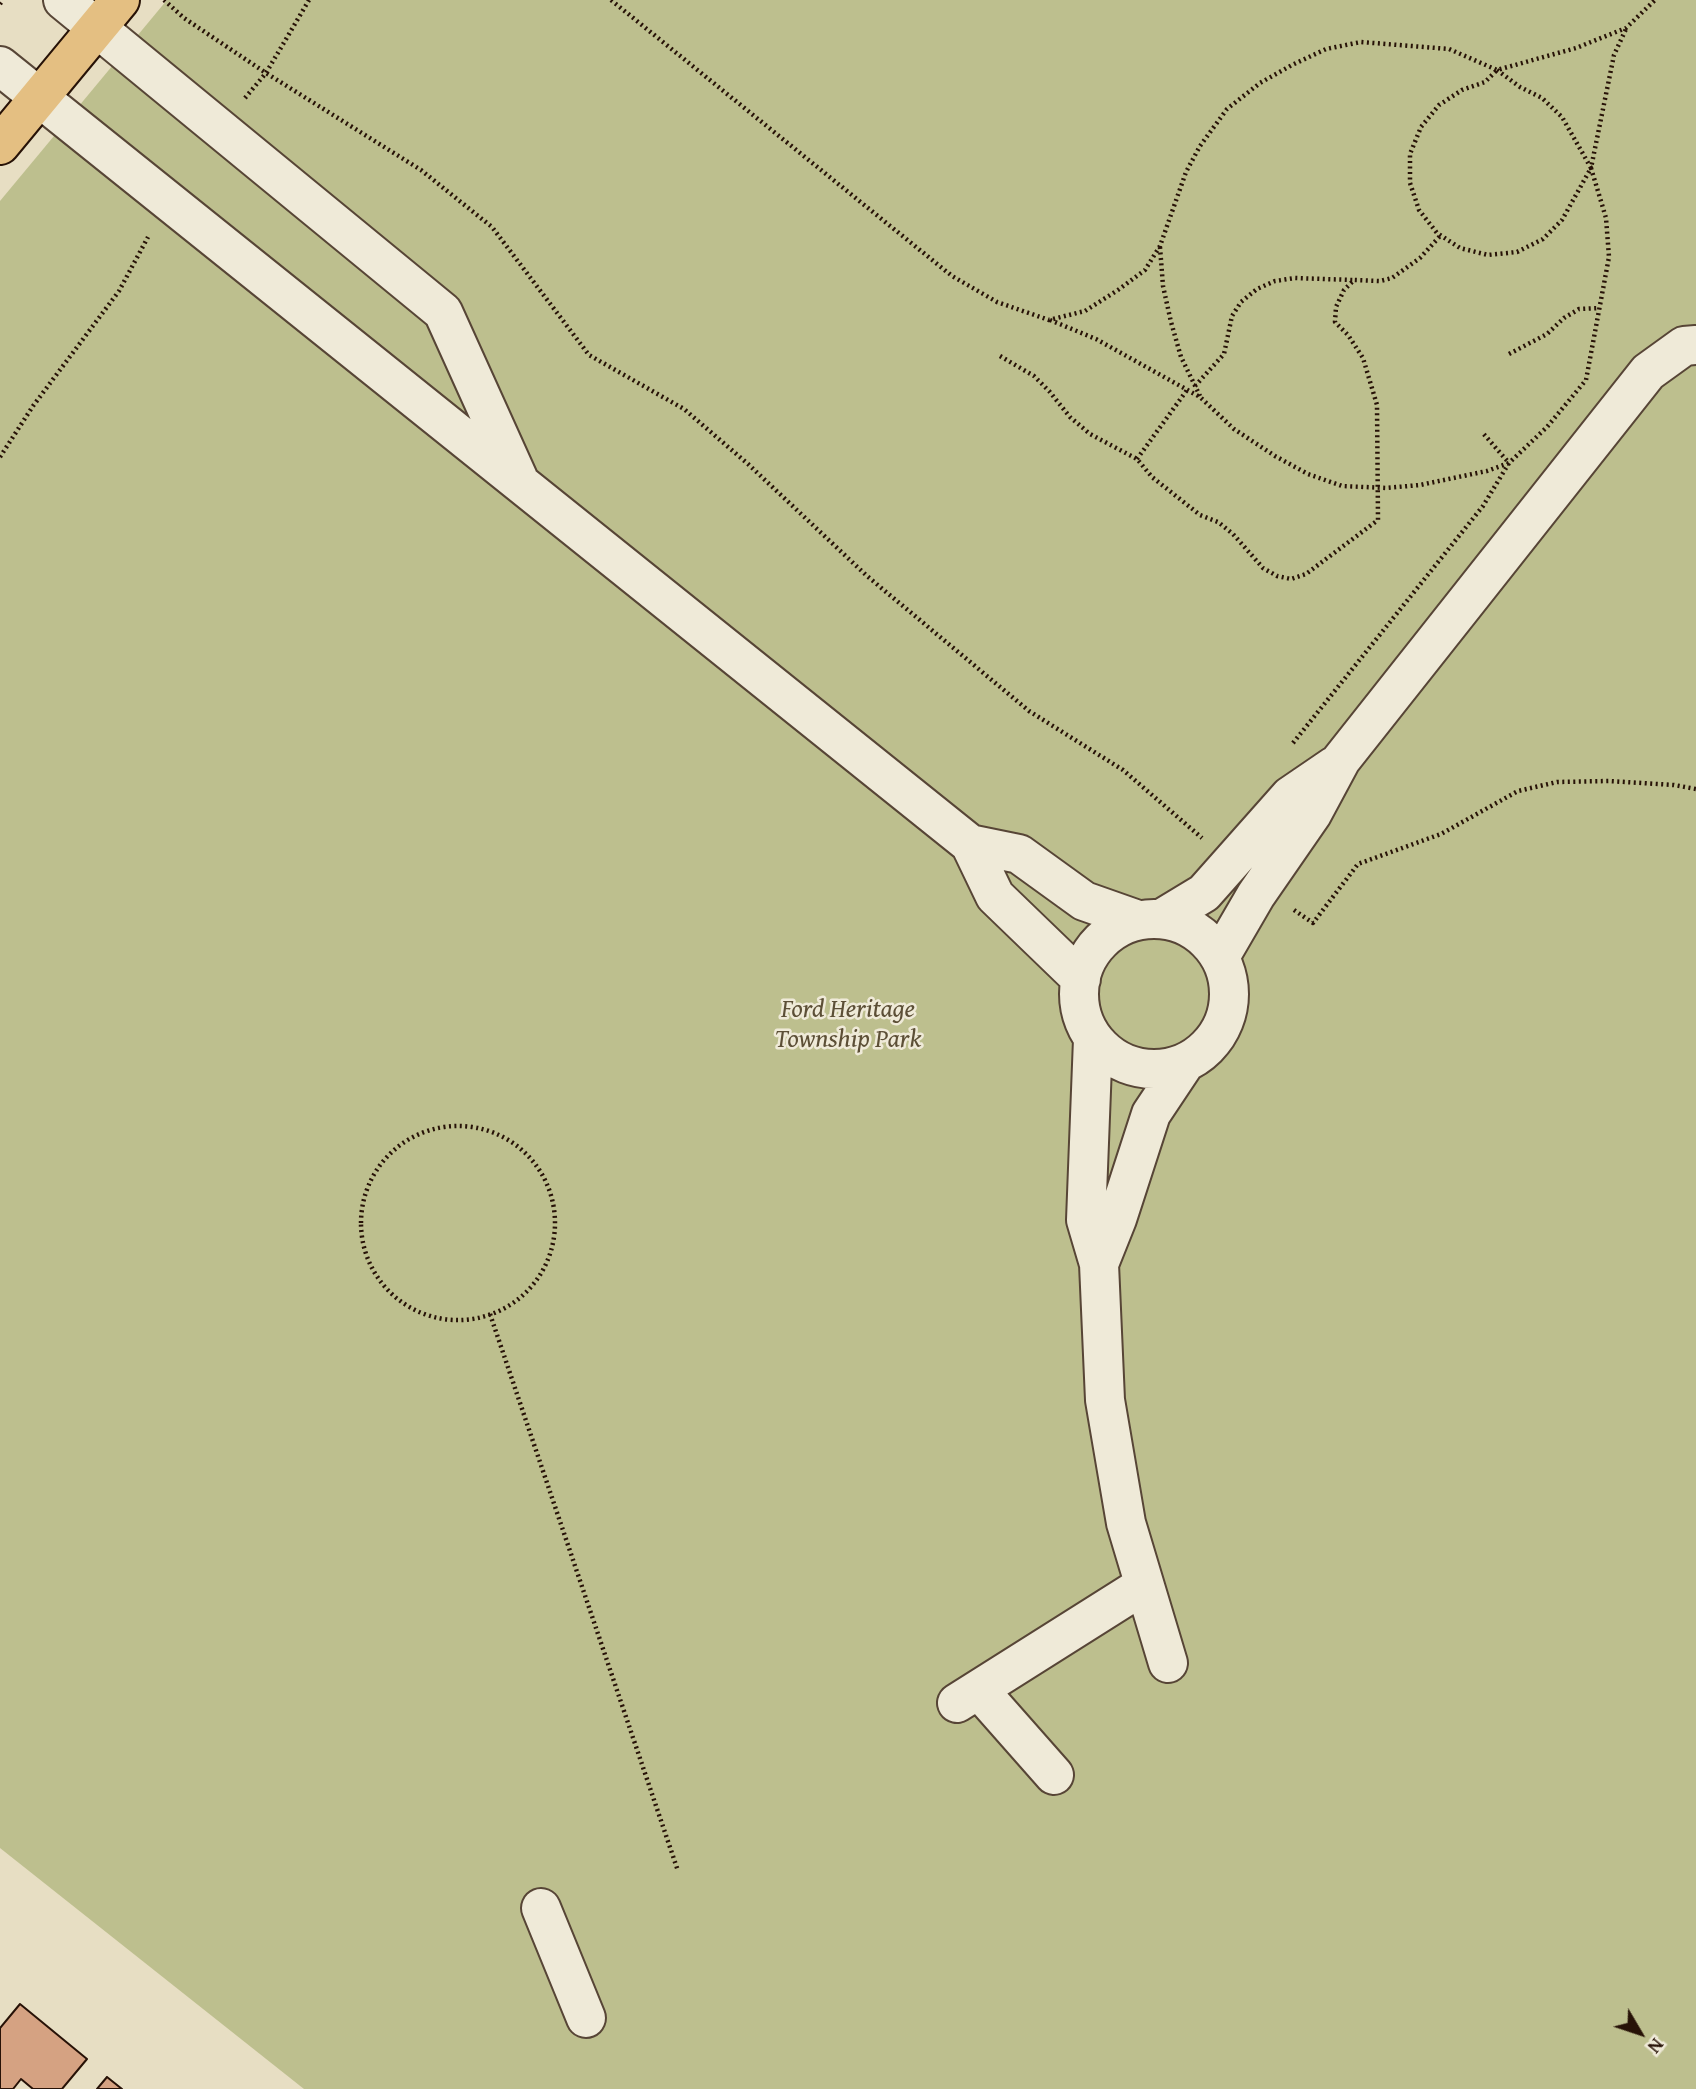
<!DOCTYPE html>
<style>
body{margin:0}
#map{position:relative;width:1696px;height:2089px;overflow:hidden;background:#e7dec3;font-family:"Gentium Book Plus",serif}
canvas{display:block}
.north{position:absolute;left:1605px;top:1998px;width:70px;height:70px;-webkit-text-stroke:5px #efead8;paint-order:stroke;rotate:129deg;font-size:19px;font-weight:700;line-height:28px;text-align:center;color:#271207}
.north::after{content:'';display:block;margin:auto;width:24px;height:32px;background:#271207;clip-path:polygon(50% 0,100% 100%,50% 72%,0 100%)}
</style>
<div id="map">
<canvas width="1696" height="2089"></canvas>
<div class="north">N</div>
</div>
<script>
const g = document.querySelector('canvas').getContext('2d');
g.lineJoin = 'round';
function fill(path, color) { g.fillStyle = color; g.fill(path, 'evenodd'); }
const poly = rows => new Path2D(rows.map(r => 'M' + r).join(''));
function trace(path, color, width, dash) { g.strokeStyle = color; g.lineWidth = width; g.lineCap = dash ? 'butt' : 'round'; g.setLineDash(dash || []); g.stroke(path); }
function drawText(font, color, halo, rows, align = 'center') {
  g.font = font + ' "Gentium Book Plus",serif'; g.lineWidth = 5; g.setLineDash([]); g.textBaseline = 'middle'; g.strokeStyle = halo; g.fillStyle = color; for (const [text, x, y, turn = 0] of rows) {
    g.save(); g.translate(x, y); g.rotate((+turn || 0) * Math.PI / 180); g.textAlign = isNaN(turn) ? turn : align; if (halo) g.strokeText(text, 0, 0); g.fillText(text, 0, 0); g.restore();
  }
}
const green = poly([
 [167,0,1696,0,1696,2089,304,2089,0,1848,0,201]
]);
const building = poly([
 [20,2004,87,2059,62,2089,33,2089,21,2079,13,2089,0,2089,0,2028,20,2004],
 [107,2077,122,2089,97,2089,107,2077]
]);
const path = poly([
 [164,0,184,18,266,73,421,170,492,227,589,355,684,409,748,464,867,576,1029,711,1123,770,1202,838],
 [611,0,952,276,997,302,1049,320,1085,311,1118,290,1145,270,1160,246,1186,172,1200,146,1227,109,1260,83,1292,65,1326,49,1361,42,1449,49,1497,70,1576,48,1626,28,1655,0],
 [0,4,3,0],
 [1497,70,1520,87,1542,98,1562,117,1591,168,1562,220,1543,239,1517,252,1488,255,1460,248,1437,233,1419,210,1410,183,1410,154,1421,127,1439,105,1462,90,1485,82,1497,70],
 [245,98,266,73,309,0],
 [1160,247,1163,286,1171,322,1181,357,1200,396],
 [1050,320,1096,339,1157,373,1200,397,1234,429,1275,456,1308,474,1342,486,1386,488,1420,485,1487,471,1509,463,1482,432],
 [1509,354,1547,334,1564,318,1579,309,1599,308],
 [1000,356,1034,376,1049,391,1070,417,1090,434,1137,459,1152,477,1200,515,1218,522,1233,534,1263,568,1277,576,1291,579,1306,574,1378,520,1377,405,1363,358,1348,335,1335,322,1336,307,1344,290,1354,280,1380,281,1392,278,1420,258,1441,235],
 [1195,386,1224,354,1232,316,1241,302,1257,289,1275,281,1295,278,1353,280],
 [0,457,33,406,119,291,148,237],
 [1137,459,1187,390],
 [1293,743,1483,506,1509,463,1547,427,1586,380,1609,257,1606,218,1591,168,1614,55,1626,29],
 [1294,910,1313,923,1358,864,1441,834,1518,791,1557,782,1609,781,1674,785,1696,789],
 '361 1223a97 97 0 1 1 194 0a97 97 0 1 1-194 0Z',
 [490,1314,678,1871]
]);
const minor = poly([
 [63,0,443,312,518,478],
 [0,66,970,844,995,896,1081,979],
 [970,844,1019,854,1084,901,1138,920],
 [1161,919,1204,893,1290,796,1334,766],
 '1079 994a75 75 0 1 1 150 0a75 75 0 1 1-150 0Z',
 [1220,957,1256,895,1312,814,1341,760,1648,372,1684,346,1696,345],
 [1093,1039,1086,1220,1099,1264,1105,1400,1126,1523,1168,1663],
 [1099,1264,1117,1219,1151,1114,1185,1063],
 [979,1690,1054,1775],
 [957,1703,1144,1585],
 [541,1908,586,2018]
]);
const major = poly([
 [0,145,120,0]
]);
const parkNames = [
 ["Ford Heritage",848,1010],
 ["Township Park",848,1040]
];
fill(green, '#bdbf8e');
fill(building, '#d5a282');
trace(building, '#271207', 2);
trace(minor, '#574536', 42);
trace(major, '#271207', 42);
trace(path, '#271207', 4.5, [2, 3.5]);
trace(minor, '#efead8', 38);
trace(major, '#e4bf82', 38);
drawText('italic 26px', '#5c4f36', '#efead8', parkNames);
</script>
